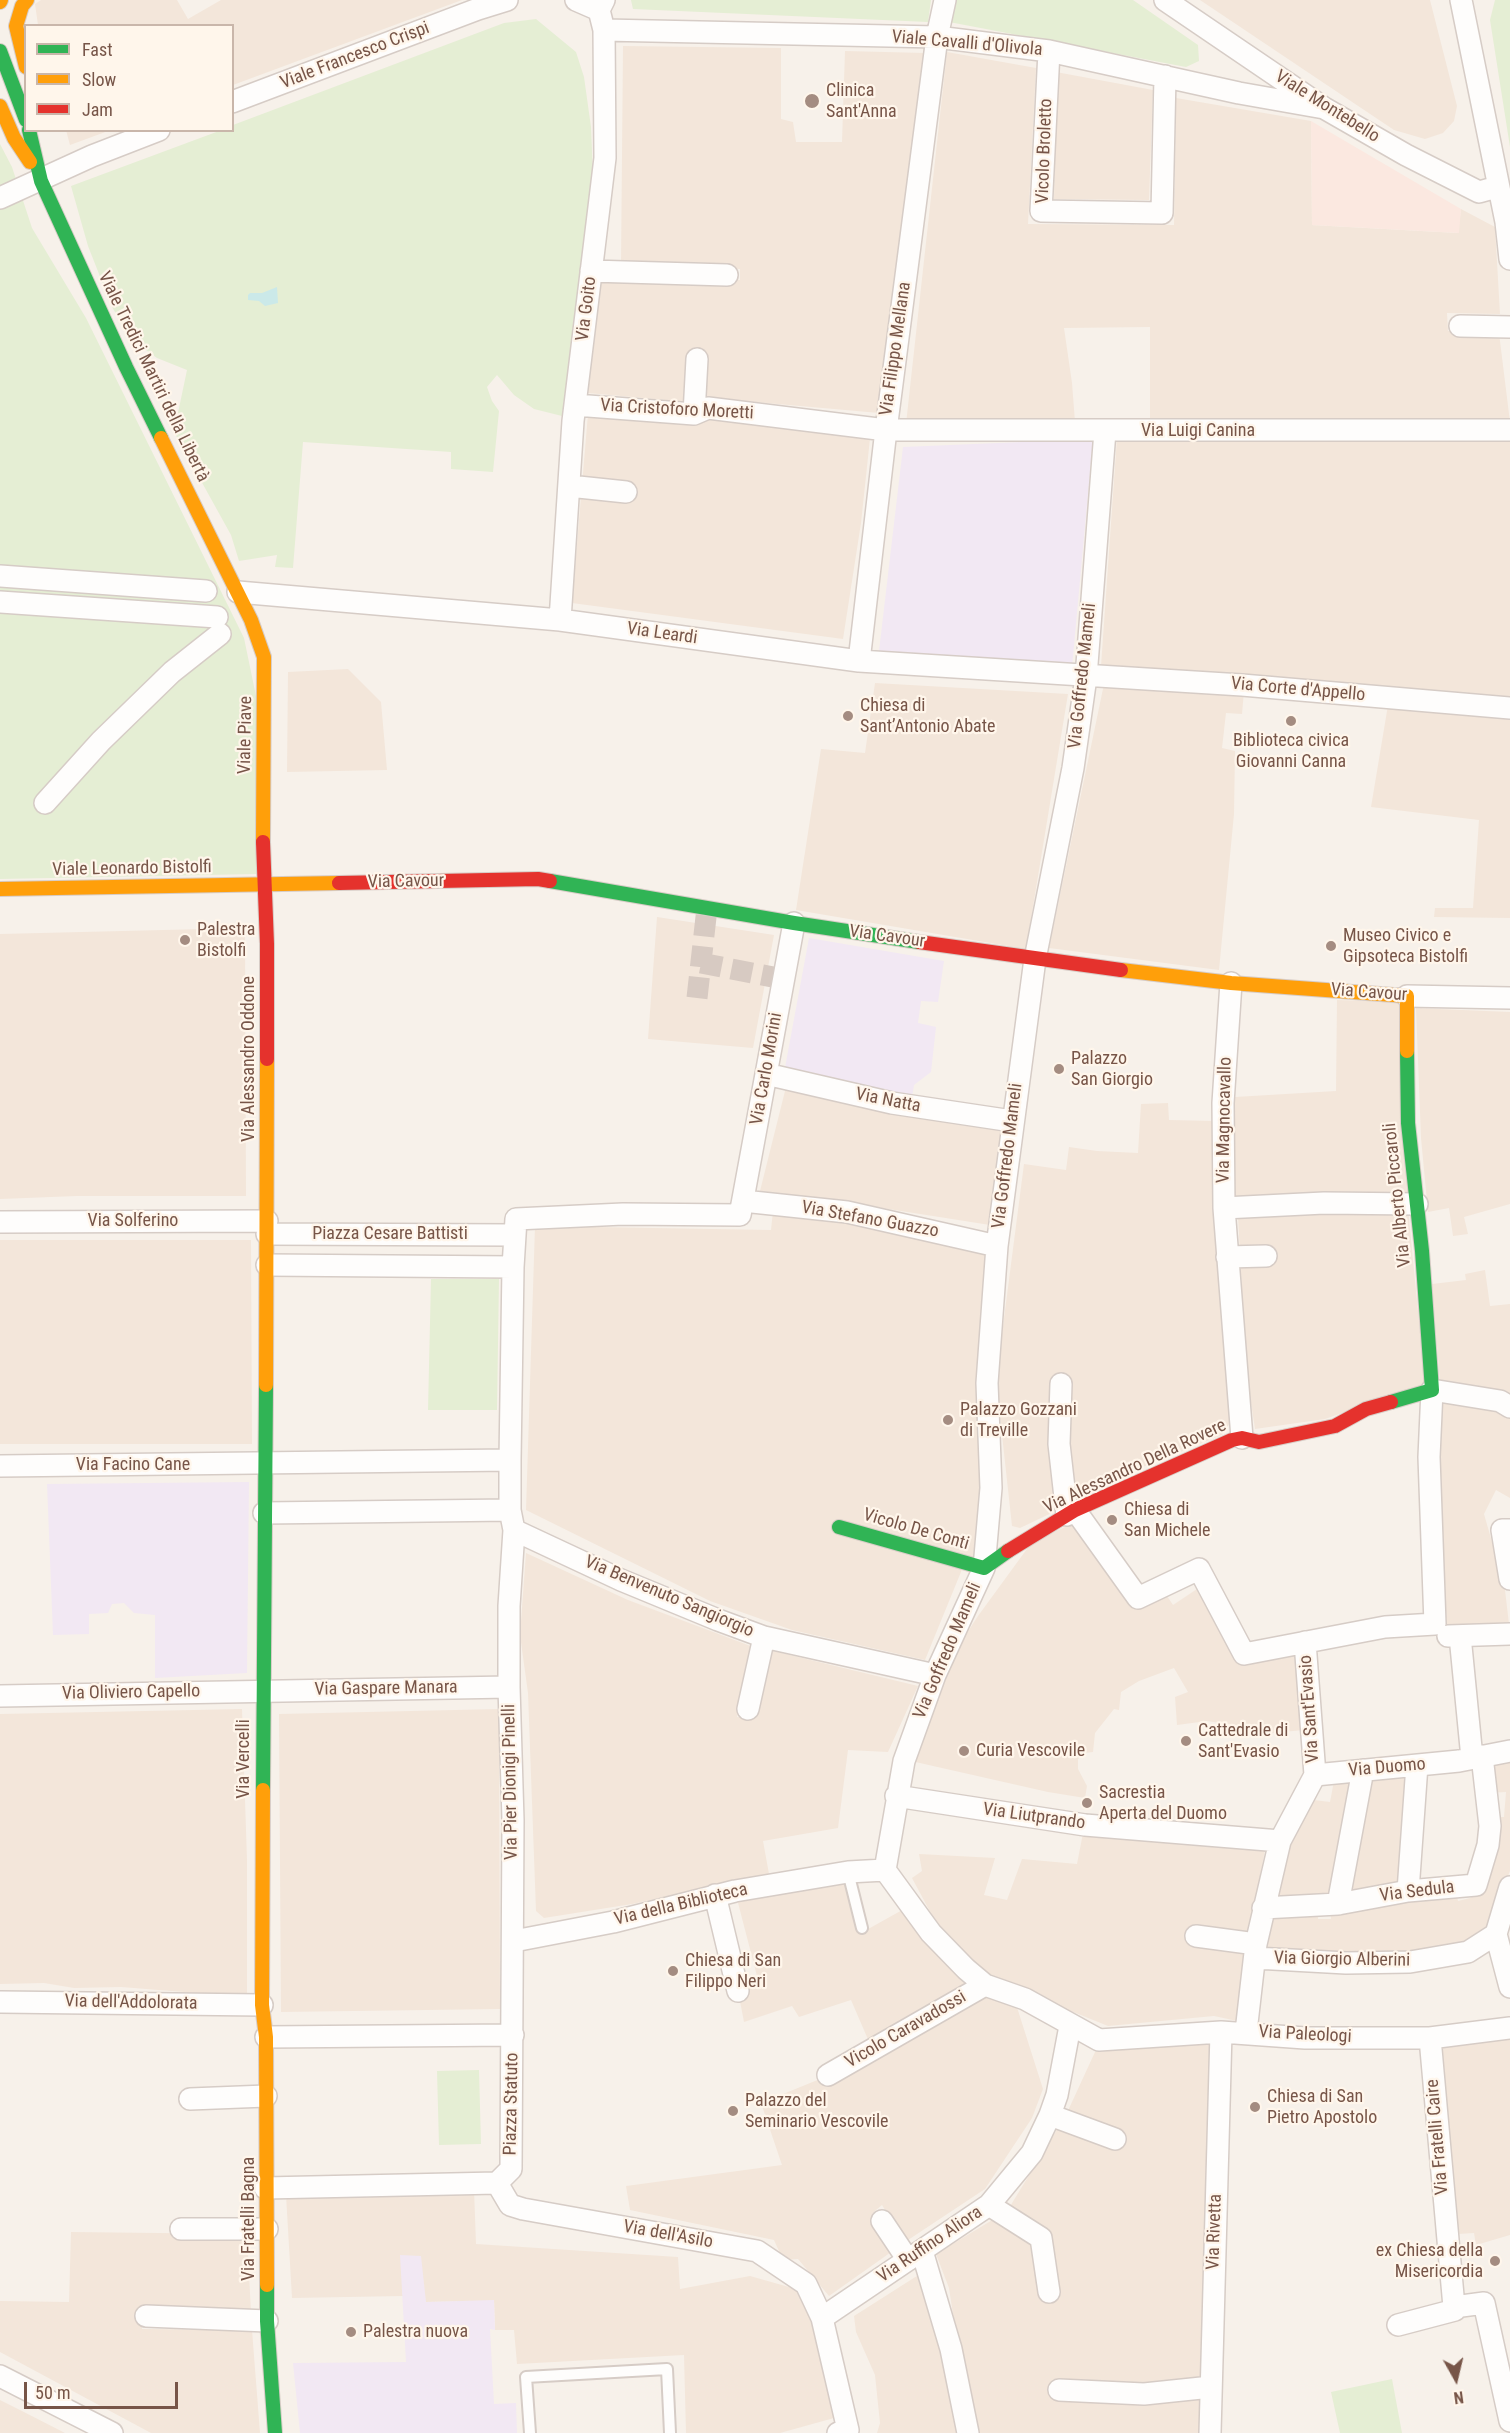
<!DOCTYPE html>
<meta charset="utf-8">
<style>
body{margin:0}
#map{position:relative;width:1510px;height:2433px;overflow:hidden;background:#f7f1ea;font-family:"Roboto Condensed",sans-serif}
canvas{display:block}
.legend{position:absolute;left:24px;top:24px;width:210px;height:108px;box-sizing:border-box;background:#fff6eb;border:2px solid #c9b6aa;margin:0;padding:8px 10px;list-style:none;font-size:18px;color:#775548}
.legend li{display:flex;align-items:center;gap:12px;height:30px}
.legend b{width:30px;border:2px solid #c9b6aa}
.north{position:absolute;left:1426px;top:2349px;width:60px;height:60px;-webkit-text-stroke:4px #fff6eb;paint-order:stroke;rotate:172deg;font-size:16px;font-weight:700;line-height:24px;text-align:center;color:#775548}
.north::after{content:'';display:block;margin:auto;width:21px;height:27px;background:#775548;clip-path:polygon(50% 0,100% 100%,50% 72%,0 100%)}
.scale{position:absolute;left:24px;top:2382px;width:154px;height:27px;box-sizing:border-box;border:3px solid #775548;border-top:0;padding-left:8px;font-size:18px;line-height:21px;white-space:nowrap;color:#775548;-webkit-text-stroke:4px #fff6eb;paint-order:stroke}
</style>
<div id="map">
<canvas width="1510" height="2433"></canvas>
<ul class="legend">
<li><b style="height:8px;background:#30b455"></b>Fast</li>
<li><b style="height:8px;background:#ff9f0a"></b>Slow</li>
<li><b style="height:8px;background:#e5322d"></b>Jam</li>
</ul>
<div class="north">N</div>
<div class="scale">50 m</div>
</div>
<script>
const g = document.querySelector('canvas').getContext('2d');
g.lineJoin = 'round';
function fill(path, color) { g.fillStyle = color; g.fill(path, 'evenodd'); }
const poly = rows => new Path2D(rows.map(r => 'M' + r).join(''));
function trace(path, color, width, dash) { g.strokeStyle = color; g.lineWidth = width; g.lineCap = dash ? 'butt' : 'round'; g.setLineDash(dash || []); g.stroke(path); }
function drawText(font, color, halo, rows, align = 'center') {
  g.font = font + ' "Roboto Condensed",sans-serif'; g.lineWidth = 4.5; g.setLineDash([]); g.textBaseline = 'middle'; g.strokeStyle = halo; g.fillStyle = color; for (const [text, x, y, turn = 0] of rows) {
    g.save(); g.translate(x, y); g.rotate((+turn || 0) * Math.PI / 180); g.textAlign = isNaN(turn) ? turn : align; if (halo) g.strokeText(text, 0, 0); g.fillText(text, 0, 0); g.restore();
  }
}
const residential = poly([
 [41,0,177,0,188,19,221,0,462,0,233,85,232,26,38,25,35,4],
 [1200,0,1430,0,1457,106,1454,121,1443,133,1425,139,1394,130],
 [623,46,781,48,781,119,793,122,796,142,842,142,845,51,925,53,904,212,892,335,879,413,699,397,688,402,588,393,601,275,740,280,740,269,621,265],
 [947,52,1036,68,1028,224,1174,225,1176,98,1311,121,1312,225,1458,233,1461,209,1495,227,1500,314,1447,313,1448,331,1499,333,1510,422,1150,423,1150,327,1064,328,1072,383,1075,422,906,424],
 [1056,72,1153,90,1149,200,1054,199],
 [66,130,108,130,108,131,70,145],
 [588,414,709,414,871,429,861,523,843,639,572,603],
 [1117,438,1510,439,1510,700,1101,666],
 [348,669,381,702,387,770,287,772,288,672],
 [875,683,1068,694,1026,949,796,910,821,749,865,753],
 [1104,684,1244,691,1242,714,1226,713,1222,748,1235,751,1234,814,1219,970,1049,948],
 [1388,705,1510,714,1510,918,1434,917,1435,908,1473,908,1479,820,1371,807],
 [657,917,774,935,753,1048,648,1039],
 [245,928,246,1196,77,1196,0,1199,0,934],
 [1337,1000,1399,1002,1410,1198,1234,1201,1235,1097,1336,1091],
 [1416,1008,1510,1012,1510,1204,1464,1217,1468,1234,1453,1236,1449,1208,1428,1212,1421,1138],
 [786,1087,1002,1126,990,1225,863,1205,759,1195],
 [1168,1103,1169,1120,1215,1121,1234,1417,1222,1435,1073,1495,1066,1409,1068,1374,1057,1373,1055,1394,1060,1509,1020,1528,1012,1526,996,1380,1024,1164,1066,1170,1069,1147,1097,1151,1138,1153,1141,1104],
 [1408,1208,1425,1384,1325,1419,1255,1429,1246,1370,1238,1216],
 [773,1211,795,1212,987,1252,983,1488,973,1561,963,1567,925,1660,792,1630,710,1601,526,1510,535,1226,771,1230],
 [0,1240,251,1240,252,1444,0,1444],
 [1485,1270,1490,1306,1510,1304,1510,1401,1440,1381,1432,1284,1466,1280,1465,1274],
 [1438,1396,1510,1414,1510,1498,1496,1490,1484,1514,1494,1549,1503,1573,1509,1624,1447,1627,1437,1466],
 [1078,1521,1131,1593,1163,1590,1173,1605,1203,1585,1241,1661,1298,1650,1303,1730,1264,1734,1246,1727,1207,1721,1177,1725,1175,1697,1188,1692,1174,1668,1139,1681,1121,1692,1119,1710,1114,1709,1095,1733,1093,1752,1084,1753,1078,1759,1078,1769,1087,1786,1085,1798,1048,1792,911,1761,963,1639,978,1616,1032,1542],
 [526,1553,628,1600,756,1648,737,1717,750,1716,765,1649,918,1686,888,1752,848,1750,838,1828,763,1841,769,1874,632,1904,544,1918,536,1911,528,1693,520,1635],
 [242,1709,247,1860,247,1997,121,1987,74,1988,44,1983,0,1984,0,1714],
 [499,1709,500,2009,281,2012,279,1714],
 [1510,1758,1510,1871,1483,1937,1424,1957,1266,1956,1267,1918,1318,1911,1318,1919,1331,1919,1330,1909,1456,1891,1458,1901,1470,1898,1480,1891,1495,1817,1504,1817,1506,1792,1489,1793,1486,1761],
 [1412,1768,1402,1884,1344,1898,1367,1776],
 [1358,1778,1330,1902,1272,1902,1287,1847,1314,1800,1330,1802,1334,1781],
 [1083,1833,1265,1850,1249,1935,1189,1926,1192,1945,1250,1948,1242,2022,1214,2016,1108,2026,982,1975,959,1952,934,1919,912,1878,922,1871,919,1854,995,1858,984,1895,1007,1900,1022,1859,1077,1864],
 [846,1876,861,1933,904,1909,968,1988,870,2044,851,2000,799,2017,792,2006,744,2022,738,1991,758,1980,736,1895],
 [992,1992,1015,2001,1043,2089,1032,2118,985,2189,905,2242,882,2205,876,2210,872,2214,894,2250,829,2296,798,2259,783,2260,774,2240,630,2210,626,2186,782,2165,761,2103,820,2079],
 [1510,2037,1510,2235,1476,2245,1474,2233,1458,2234,1437,2046,1490,2041],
 [1205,2041,1214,2043,1203,2433,980,2433,970,2394,966,2365,953,2314,949,2288,936,2254,994,2219,1013,2233,1036,2238,1047,2246,1052,2234,1009,2208,1066,2115,1095,2052],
 [474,2189,476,2244,678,2257,680,2289,750,2276,803,2291,817,2335,834,2418,780,2433,686,2433,684,2355,517,2364,514,2330,495,2330,494,2301,426,2302,401,2255,403,2296,292,2298,286,2195],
 [71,2232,247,2234,251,2313,142,2325,142,2329,252,2330,260,2433,151,2433,0,2352,0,2301,69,2302],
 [920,2274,948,2377,954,2420,958,2433,877,2433,880,2423,875,2375,856,2332,854,2316],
 [0,2400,22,2411,65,2433,0,2433]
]);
const commercial = poly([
 [1311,121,1461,209,1459,233,1312,225]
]);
const education = poly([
 [1093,439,1072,667,879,651,903,447],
 [809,938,944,961,938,1002,921,1001,918,1023,936,1027,931,1072,914,1085,912,1097,784,1073],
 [249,1482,247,1673,155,1678,155,1615,134,1613,124,1603,112,1604,108,1613,89,1614,89,1634,53,1635,47,1484],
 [400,2255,421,2256,426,2302,494,2300,495,2330,490,2329,494,2404,516,2403,517,2433,300,2433,293,2363,406,2362]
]);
const green = poly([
 [631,0,931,0,928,22,633,9],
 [953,0,1133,0,1198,45,1199,61,1186,67,949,22],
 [1495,0,1510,0,1510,147,1490,20],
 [536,19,576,52,584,77,591,127,593,175,562,416,534,409,514,395,497,375,487,387,492,401,499,411,493,472,451,469,451,452,303,442,293,568,275,567,277,555,239,561,231,535,174,432,187,370,157,358,131,339,112,307,88,246,71,186,219,131,232,130,233,125,504,23],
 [0,144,12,167,32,228,86,318,244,638,256,696,257,874,0,879],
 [431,1279,499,1279,497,1410,428,1410],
 [479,2070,481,2144,439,2145,437,2071],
 [1392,2379,1402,2433,1340,2433,1331,2392]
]);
const water = poly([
 [277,287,278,303,265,306,259,301,248,300,248,295,250,293,262,293]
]);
const streetTunnel = poly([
 [701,963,783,979],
 [697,998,707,908]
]);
const lane = poly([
 [848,1872,862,1928],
 [530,2433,526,2377,667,2369,670,2433]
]);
const street = poly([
 [576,0,599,10],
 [1165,0,1324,108,1406,155,1479,192,1497,187],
 [1461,0,1506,222,1510,259],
 [604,30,937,37,1049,51,1239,93,1324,108],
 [1049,51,1041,211,1162,213,1165,76],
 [232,102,478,9,507,0],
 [0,198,92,156,159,130],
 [591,271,727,275],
 [1460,326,1510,327],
 [575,405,694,414,708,408,886,430,1510,430],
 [694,414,697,359],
 [569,486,626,492],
 [0,576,206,591],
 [238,592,560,620,859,661,1242,685,1510,708],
 [0,602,217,617],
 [560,620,573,421,605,158,604,30,599,10,604,0],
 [859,661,886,430,937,37,945,0],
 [45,803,101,741,172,672,220,634],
 [1231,983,1223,1103,1224,1208,1242,1438],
 [1407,996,1510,998],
 [766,1074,892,1103,1012,1121],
 [743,1201,847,1212,997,1246],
 [1224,1208,1324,1203,1417,1204],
 [0,1222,267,1221],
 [267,1234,514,1235],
 [1227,1257,1266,1256],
 [267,1265,513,1267,510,1460],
 [513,1267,516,1219,623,1214,740,1215,794,923],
 [1061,1384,1059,1444,1067,1515],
 [0,1466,510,1460,510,1510,514,1530,509,1606,509,1687,513,1820,511,2169,497,2183,265,2188],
 [1075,1510,1138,1598,1199,1569,1244,1654,1385,1627,1435,1624],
 [264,1513,510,1510],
 [514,1530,621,1580,718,1620,764,1637,935,1675],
 [1510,1530,1502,1530,1510,1579],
 [1435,1624,1429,1457,1432,1390,1500,1401,1510,1407],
 [1448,1636,1510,1634],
 [1460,1636,1472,1758],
 [1305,1642,1315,1775],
 [0,1696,509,1687],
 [748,1709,764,1637],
 [1315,1775,1459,1761,1510,1751],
 [896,1796,1085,1825,1280,1841],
 [885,1870,904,1761,935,1675,984,1568,991,1488,987,1383,997,1246,1035,959,1073,768,1086,677,1105,431],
 [885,1870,931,1933,966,1969,985,1985,1025,1999,1099,2040,1221,2032,1305,2038,1430,2038,1510,2028],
 [1510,1887,1496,1934,1510,1987],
 [1408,1891,1417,1765],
 [715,1895,738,1991],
 [1338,1904,1363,1770],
 [1263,1908,1338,1904,1408,1891,1476,1885,1488,1845,1490,1826,1482,1756],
 [1196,1936,1256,1944],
 [514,1941,613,1922,735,1891,848,1872,885,1870],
 [1255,1958,1346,1963,1410,1962,1468,1952,1496,1934],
 [0,2002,262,2005],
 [1246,2032,1256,1944,1280,1841,1315,1775],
 [266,2037,513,2035],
 [1430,2038,1454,2307,1484,2303,1510,2421],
 [828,2075,985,1985],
 [190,2099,266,2096],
 [1050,2115,1115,2139],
 [497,2183,510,2205,523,2209,757,2251,806,2284,822,2318,848,2430,838,2433],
 [989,2205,1041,2238,1049,2292],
 [882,2221,908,2260],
 [181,2229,267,2229],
 [922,2251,951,2349,968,2433],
 [146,2316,267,2321],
 [822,2318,989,2205,1032,2153,1050,2115,1057,2095,1070,2026],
 [1398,2325,1455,2310,1454,2307],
 [0,2376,112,2433],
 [1059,2390,1144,2394,1211,2387],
 [1210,2433,1221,2032]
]);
const fast = poly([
 [0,51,26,120],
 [29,130,41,181,126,367,161,438],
 [550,881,794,923,919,942],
 [1391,1402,1432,1390,1422,1251,1408,1123,1407,1051],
 [839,1527,984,1568,1008,1551],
 [263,1790,266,1385],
 [267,2285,267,2321,275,2433]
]);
const slow = poly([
 [0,2,1,0],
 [26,67,16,26,22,6,27,0],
 [0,106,14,138,30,162],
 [161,438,251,620,264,657,263,842],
 [0,889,339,883],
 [1121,970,1231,983,1407,996,1407,1051],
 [266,1385,267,1059],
 [263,1790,262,2005,266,2037,267,2285]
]);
const jam = poly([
 [263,842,267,944,267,1059],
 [339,883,538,879,550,881],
 [919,942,1121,970],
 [1008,1551,1075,1510,1232,1440,1242,1438,1259,1442,1335,1426,1366,1409,1391,1402]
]);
const markers = [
 [812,101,8,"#a48c81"],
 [848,716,6,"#a48c81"],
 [1291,721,6,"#a48c81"],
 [185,940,6,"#a48c81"],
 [1331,946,6,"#a48c81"],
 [1059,1069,6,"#a48c81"],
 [948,1420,6,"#a48c81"],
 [1112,1520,6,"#a48c81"],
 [1186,1741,6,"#a48c81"],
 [964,1751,6,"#a48c81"],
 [1087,1803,6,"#a48c81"],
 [673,1971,6,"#a48c81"],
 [1255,2107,6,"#a48c81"],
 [733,2111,6,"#a48c81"],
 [1495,2261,6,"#a48c81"],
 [351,2332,6,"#a48c81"]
];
const streetNames = [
 ["Viale Cavalli d'Olivola",967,44,5],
 ["Viale Francesco Crispi",355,56,-21],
 ["Viale Montebello",1327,107,32],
 ["Vicolo Broletto",1045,151,-88],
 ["Via Goito",587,309,-83],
 ["Via Filippo Mellana",896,349,-82],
 ["Viale Tredici Martiri della Libertà",153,377,64],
 ["Via Cristoforo Moretti",677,410,3],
 ["Via Luigi Canina",1198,431],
 ["Via Leardi",662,634,8],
 ["Via Goffredo Mameli",1083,676,-84],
 ["Via Corte d'Appello",1298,690,5],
 ["Viale Piave",246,735,-89],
 ["Viale Leonardo Bistolfi",132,869,-1],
 ["Via Cavour",406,882,-1],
 ["Via Cavour",887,937,8],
 ["Via Cavour",1369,993,4],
 ["Via Alessandro Oddone",249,1059,-90],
 ["Via Carlo Morini",767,1069,-80],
 ["Via Natta",888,1101,11],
 ["Via Magnocavallo",1225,1120,-89],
 ["Via Goffredo Mameli",1008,1156,-83],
 ["Via Alberto Piccaroli",1398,1195,-96],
 ["Via Stefano Guazzo",870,1220,10],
 ["Via Solferino",133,1221],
 ["Piazza Cesare Battisti",390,1234],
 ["Via Facino Cane",133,1465],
 ["Via Alessandro Della Rovere",1135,1467,-25],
 ["Vicolo De Conti",916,1530,16],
 ["Via Benvenuto Sangiorgio",669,1597,23],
 ["Via Goffredo Mameli",948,1651,-67],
 ["Via Gaspare Manara",386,1689,-1],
 ["Via Oliviero Capello",131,1693,-1],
 ["Via Sant'Evasio",1310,1709,-94],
 ["Via Vercelli",244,1759,-90],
 ["Via Duomo",1387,1768,-5],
 ["Via Pier Dionigi Pinelli",511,1782,-91],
 ["Via Liutprando",1034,1817,8],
 ["Via Sedula",1417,1892,-7],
 ["Via della Biblioteca",681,1905,-13],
 ["Via Giorgio Alberini",1342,1960,1],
 ["Via dell'Addolorata",131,2003,1],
 ["Vicolo Caravadossi",906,2030,-30],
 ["Via Paleologi",1305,2035,3],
 ["Piazza Statuto",512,2104,-89],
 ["Via Fratelli Caire",1438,2137,-95],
 ["Via Fratelli Bagna",249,2219,-90],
 ["Via Rivetta",1215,2232,-88],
 ["Via dell'Asilo",668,2235,10],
 ["Via Ruffino Aliora",930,2245,-34]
];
const poiNames = [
 ["Clinica",826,91],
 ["Sant'Anna",826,112],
 ["Chiesa di",860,706],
 ["Sant’Antonio Abate",860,727],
 ["Biblioteca civica",1291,741,"center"],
 ["Giovanni Canna",1291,762,"center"],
 ["Palestra",197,930],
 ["Bistolfi",197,951],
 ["Museo Civico e",1343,936],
 ["Gipsoteca Bistolfi",1343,957],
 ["Palazzo",1071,1059],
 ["San Giorgio",1071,1080],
 ["Palazzo Gozzani",960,1410],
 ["di Treville",960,1431],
 ["Chiesa di",1124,1510],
 ["San Michele",1124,1531],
 ["Cattedrale di",1198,1731],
 ["Sant'Evasio",1198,1752],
 ["Curia Vescovile",976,1751],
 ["Sacrestia",1099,1793],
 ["Aperta del Duomo",1099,1814],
 ["Chiesa di San",685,1961],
 ["Filippo Neri",685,1982],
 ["Chiesa di San",1267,2097],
 ["Pietro Apostolo",1267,2118],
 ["Palazzo del",745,2101],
 ["Seminario Vescovile",745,2122],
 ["ex Chiesa della",1483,2251,"right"],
 ["Misericordia",1483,2272,"right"],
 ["Palestra nuova",363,2332]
];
fill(residential, '#f3e6da');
fill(commercial, '#fbe8e0');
fill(education, '#f2e8f3');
fill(green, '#e5eed4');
fill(water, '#cbe9e9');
trace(streetTunnel, '#d7cac2', 21, [21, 10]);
trace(lane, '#d6ccc6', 14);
trace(street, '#d6ccc6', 24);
trace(fast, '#d7ccc6', 16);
trace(slow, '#d7ccc6', 16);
trace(jam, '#d7ccc6', 16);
trace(lane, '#fefdfc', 10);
trace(street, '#fefdfc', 21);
trace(fast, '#30b455', 14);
trace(slow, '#ff9f0a', 14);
trace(jam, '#e5322d', 14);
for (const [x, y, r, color] of markers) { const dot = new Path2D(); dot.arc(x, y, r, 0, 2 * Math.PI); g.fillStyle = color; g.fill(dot); trace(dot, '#fff6eb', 2); }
drawText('18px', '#775548', '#fff6eb', streetNames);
drawText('18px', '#775548', '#fff6eb', poiNames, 'left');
</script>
